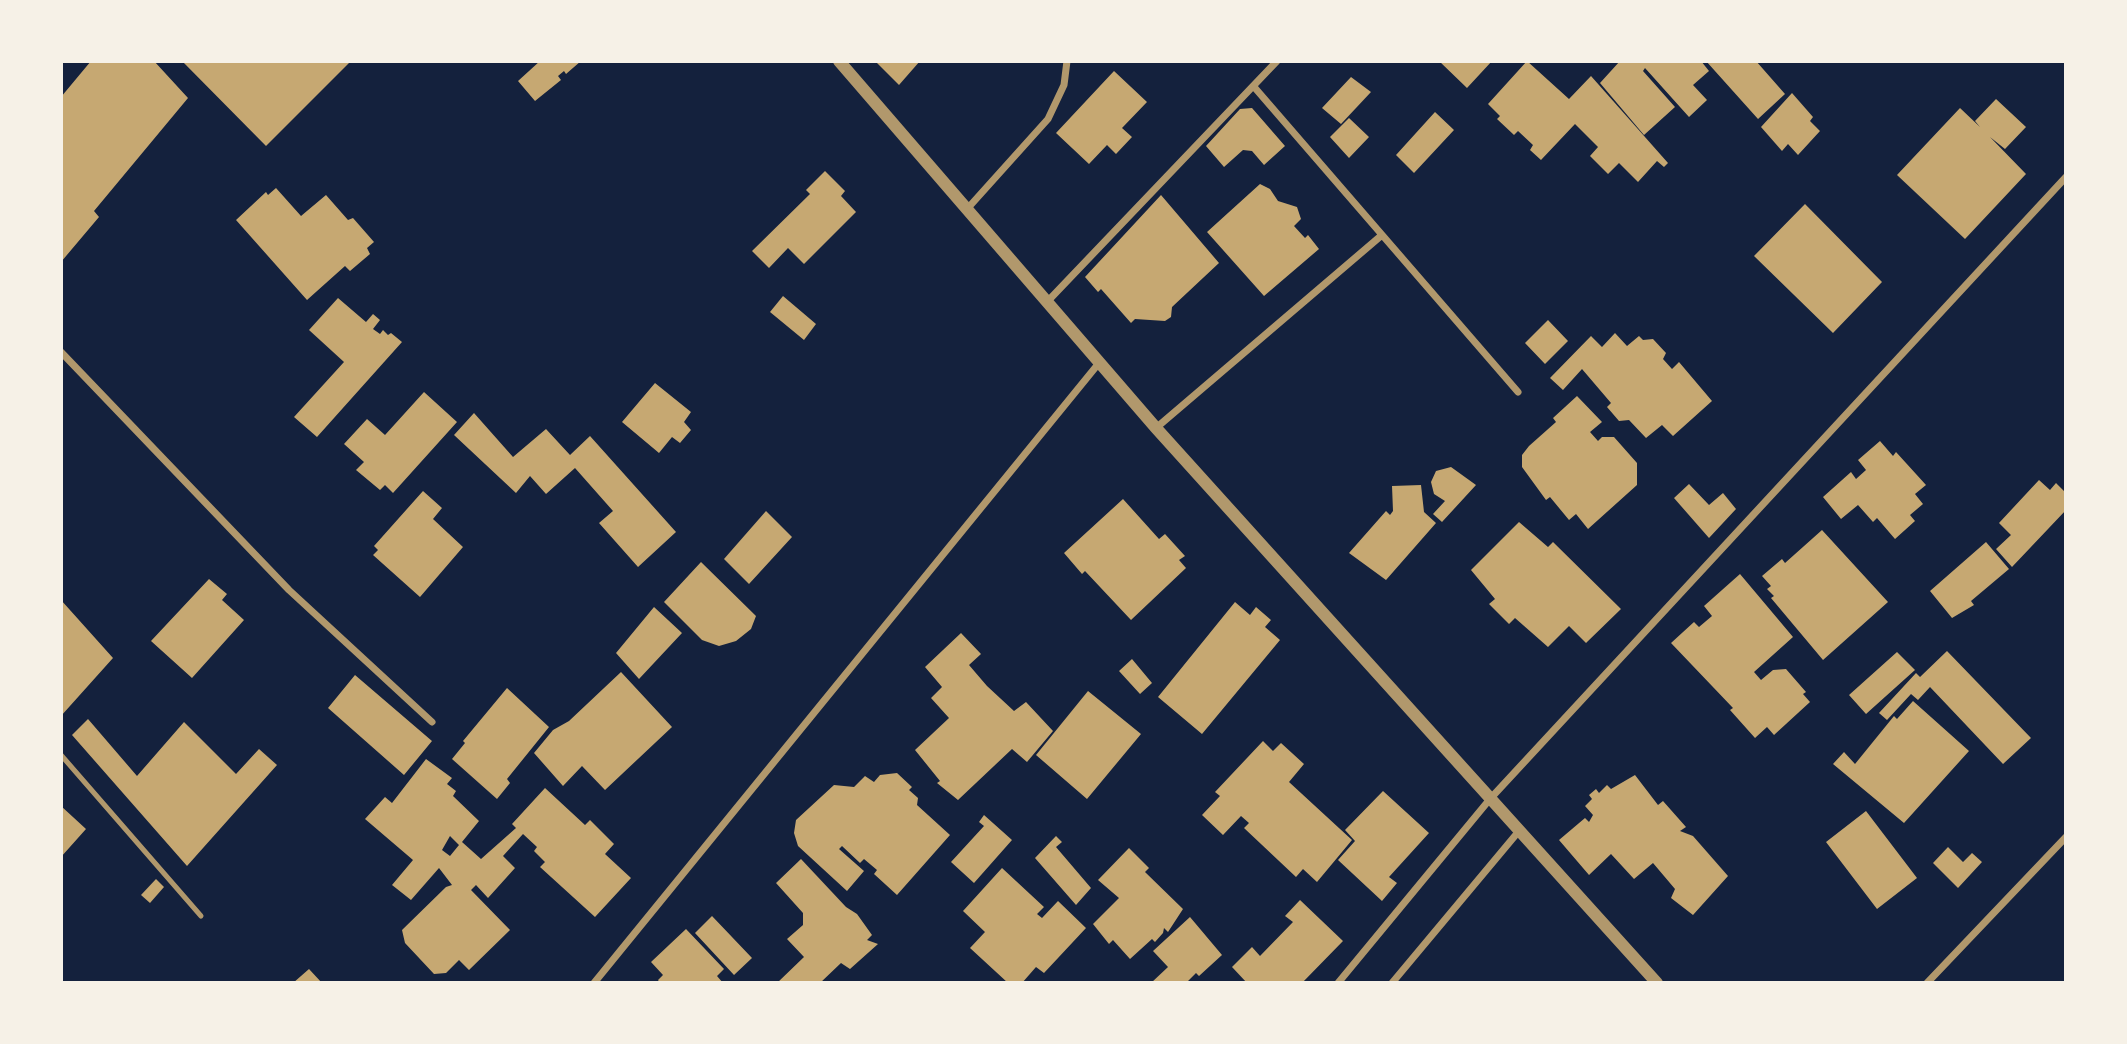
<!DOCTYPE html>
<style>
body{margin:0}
#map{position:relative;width:2127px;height:1044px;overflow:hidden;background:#14213d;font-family:"IBM Plex Serif",serif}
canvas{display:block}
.frame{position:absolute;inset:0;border:63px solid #f6f1e7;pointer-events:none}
</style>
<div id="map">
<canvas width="2127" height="1044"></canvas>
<div class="frame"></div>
</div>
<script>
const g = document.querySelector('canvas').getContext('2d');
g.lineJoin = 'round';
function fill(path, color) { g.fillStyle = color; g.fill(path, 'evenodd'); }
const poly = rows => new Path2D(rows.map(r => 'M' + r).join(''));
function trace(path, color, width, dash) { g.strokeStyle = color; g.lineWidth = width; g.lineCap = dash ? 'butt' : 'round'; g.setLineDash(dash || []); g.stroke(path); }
const building = poly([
 [91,61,154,61,188,98,94,211,99,217,61,262,61,97],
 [182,61,351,61,266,146],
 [540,61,581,61,566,74,564,71,558,76,561,80,535,101,518,81],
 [875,61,920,61,899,85],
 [1439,61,1492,61,1467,88],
 [1527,61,1569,99,1591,76,1668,163,1664,167,1657,161,1638,182,1619,163,1608,174,1590,156,1598,147,1575,124,1541,160,1530,150,1533,145,1518,131,1514,135,1497,119,1500,116,1488,104],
 [1620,61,1701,61,1709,71,1693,85,1707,100,1689,117,1645,68,1643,71,1675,107,1644,135,1600,83],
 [1706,61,1756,61,1785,94,1758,119],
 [1114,71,1147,102,1122,128,1132,137,1116,154,1107,145,1089,164,1056,133],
 [1351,77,1371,92,1341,124,1322,108],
 [1792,93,1813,117,1810,121,1820,131,1798,155,1788,144,1782,151,1761,127],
 [1996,99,2026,127,2005,149,1990,137,2026,174,1965,239,1897,175,1960,108,1980,127,1975,121],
 [1252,108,1285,146,1264,165,1252,151,1243,150,1224,167,1206,146,1240,109],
 [1435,112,1454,130,1414,173,1396,155],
 [1349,118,1369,137,1349,158,1330,137],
 [825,171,845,191,841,196,856,212,804,264,788,248,769,268,752,251,810,194,806,190],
 [1260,184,1270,189,1278,201,1297,207,1301,219,1294,226,1305,238,1308,235,1319,249,1264,296,1207,232],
 [276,188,301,216,326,195,348,220,353,218,374,242,367,248,370,254,350,271,345,266,307,300,236,220,266,192,268,195],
 [1161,195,1219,263,1172,307,1171,317,1165,321,1135,319,1131,323,1101,289,1098,292,1085,277],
 [1805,204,1882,282,1833,333,1754,256],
 [783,296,816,324,804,340,770,312],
 [338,298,366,322,373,314,380,320,373,329,380,334,383,330,388,335,391,333,402,342,317,437,294,417,344,362,309,330],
 [1548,320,1568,341,1545,364,1525,343],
 [1615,333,1627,346,1639,336,1643,340,1653,339,1666,353,1663,359,1672,369,1679,362,1712,401,1673,436,1662,425,1646,438,1629,420,1619,421,1607,407,1611,403,1582,369,1563,390,1550,378,1591,336,1602,347],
 [655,383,691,412,684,422,691,430,680,443,672,437,659,453,622,422],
 [424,392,457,422,393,493,385,485,380,490,356,470,364,462,344,444,367,419,385,435],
 [1577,396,1602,422,1590,432,1598,441,1602,437,1614,437,1637,463,1637,485,1588,529,1576,514,1569,520,1550,497,1546,500,1522,467,1522,455,1529,446,1556,422,1553,418],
 [474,413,513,457,546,429,570,455,590,436,676,532,638,567,599,523,613,511,575,468,546,494,530,476,516,493,454,435],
 [1880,441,1893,456,1896,452,1926,485,1915,494,1923,504,1910,515,1915,521,1895,539,1877,518,1873,522,1858,505,1841,519,1823,497,1851,472,1856,479,1866,470,1858,460],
 [1451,467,1476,485,1442,522,1433,514,1445,501,1434,494,1431,482,1436,471],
 [2039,480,2050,490,2056,483,2066,493,2066,510,2012,567,1996,549,2011,535,1999,523],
 [1689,484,1709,505,1723,493,1736,509,1709,538,1674,498],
 [1421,485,1424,512,1436,523,1386,580,1349,553,1386,511,1390,515,1393,511,1392,486],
 [423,491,442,508,433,519,463,547,420,597,373,555,378,550,374,546],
 [1123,499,1159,539,1165,534,1185,556,1179,560,1186,568,1131,620,1085,571,1082,574,1064,553],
 [766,511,792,537,749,584,724,559],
 [1519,522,1548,547,1553,542,1621,609,1586,643,1569,626,1548,647,1515,618,1509,624,1489,604,1495,599,1471,570],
 [1822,530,1888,602,1823,660,1771,598,1774,596,1767,589,1771,586,1762,576,1782,559,1785,563],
 [1986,542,2009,569,1971,601,1974,605,1952,618,1930,591],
 [701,562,756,616,751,629,736,641,719,646,702,640,664,602],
 [1740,574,1793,637,1754,672,1761,680,1773,670,1786,669,1806,692,1803,694,1810,702,1774,735,1767,727,1755,738,1730,710,1733,708,1671,643,1694,622,1699,627,1712,616,1704,606],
 [209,579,227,594,222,600,244,620,192,678,151,641],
 [61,600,113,658,61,716],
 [1235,602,1250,615,1256,607,1271,620,1265,627,1280,640,1202,734,1158,697],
 [654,607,682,633,639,679,616,653],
 [961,633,981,654,969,665,987,686,1014,711,1026,702,1053,731,1027,762,1012,749,958,800,937,783,940,781,915,750,949,718,931,698,942,687,925,667],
 [1947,651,2031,738,2003,764,1930,687,1918,700,1911,694,1887,720,1879,713,1916,673,1920,677],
 [1897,652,1915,670,1866,714,1849,695],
 [1132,659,1152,683,1140,694,1119,671],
 [621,672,672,727,605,790,582,766,563,786,534,753,553,730,569,721],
 [355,675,432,741,404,775,328,708],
 [507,688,549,727,507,779,510,783,497,799,452,759,465,743,463,741],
 [1088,691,1141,734,1087,799,1036,755],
 [1913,701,1969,751,1904,823,1833,764,1844,752,1855,764,1894,716,1897,719],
 [88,719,137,776,184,722,236,774,259,749,277,765,187,866,72,735],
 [1263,741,1273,751,1281,743,1304,764,1289,782,1352,840,1317,882,1303,869,1296,877,1244,828,1249,823,1241,816,1223,835,1202,815,1220,796,1215,792],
 [426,759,452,778,447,784,456,791,453,796,479,821,462,842,481,859,516,828,512,824,545,788,585,825,590,820,614,844,605,854,631,878,595,917,540,867,545,862,534,851,537,847,523,834,503,856,515,868,488,898,476,885,471,890,510,930,469,970,459,960,446,973,434,974,405,943,402,930,446,887,452,885,439,868,411,900,392,885,413,860,365,819,385,797,392,803],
 [450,836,459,845,450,856,442,850],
 [897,773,912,787,909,790,918,798,917,805,950,835,897,895,874,874,877,870,864,859,860,863,842,846,839,849,864,871,847,891,798,846,794,833,796,820,834,785,854,787,865,776,874,782,880,775],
 [1635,775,1658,805,1663,801,1686,827,1680,831,1693,836,1728,876,1693,915,1671,898,1675,889,1653,863,1634,879,1611,854,1589,875,1559,840,1585,818,1589,822,1593,815,1585,806,1592,799,1589,795,1596,789,1599,793,1607,785,1611,789],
 [1383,791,1429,833,1389,877,1397,883,1382,901,1338,860,1355,841,1345,830],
 [61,806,86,829,61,857],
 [1866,811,1917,878,1877,909,1826,842],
 [984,815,1012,840,974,883,951,862,984,826,979,822],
 [1056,836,1062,842,1056,847,1091,888,1076,905,1035,858],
 [1948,847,1963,862,1972,853,1982,862,1958,888,1933,863],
 [1129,848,1149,868,1145,872,1183,909,1168,932,1164,928,1163,933,1155,942,1152,939,1130,959,1113,940,1109,944,1093,924,1119,898,1098,880],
 [801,859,846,907,857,914,872,935,867,940,878,944,850,969,841,963,820,983,777,983,804,957,787,939,803,925,803,913,776,883],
 [1002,868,1044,907,1037,914,1042,918,1058,901,1086,928,1044,973,1036,967,1022,983,1008,983,970,948,985,932,963,911],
 [156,879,164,887,150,903,141,895],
 [1300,900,1343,941,1302,983,1247,983,1232,967,1252,947,1260,956,1293,922,1285,916],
 [712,916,752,958,734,975,695,933],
 [1190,917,1222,955,1199,976,1196,973,1186,983,1151,983,1168,967,1153,951],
 [686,929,724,969,717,976,723,983,660,983,658,980,663,975,651,962],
 [309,969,322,983,293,983]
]);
const service = poly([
 [61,755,201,916]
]);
const minor = poly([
 [1255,88,1518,392],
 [968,208,1048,119,1064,85,1067,61],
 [1047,302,1277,61],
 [61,352,289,590,432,722],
 [1156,428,1382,235],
 [594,983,1099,363],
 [1338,983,1490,799,2066,177],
 [1392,983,1519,831],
 [1927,983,2066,837]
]);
const tertiary = poly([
 [839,61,1156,428,1657,983]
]);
fill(building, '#c6a872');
trace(service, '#b1986c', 5);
trace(minor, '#b1986c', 7);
trace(tertiary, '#b1986c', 12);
</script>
